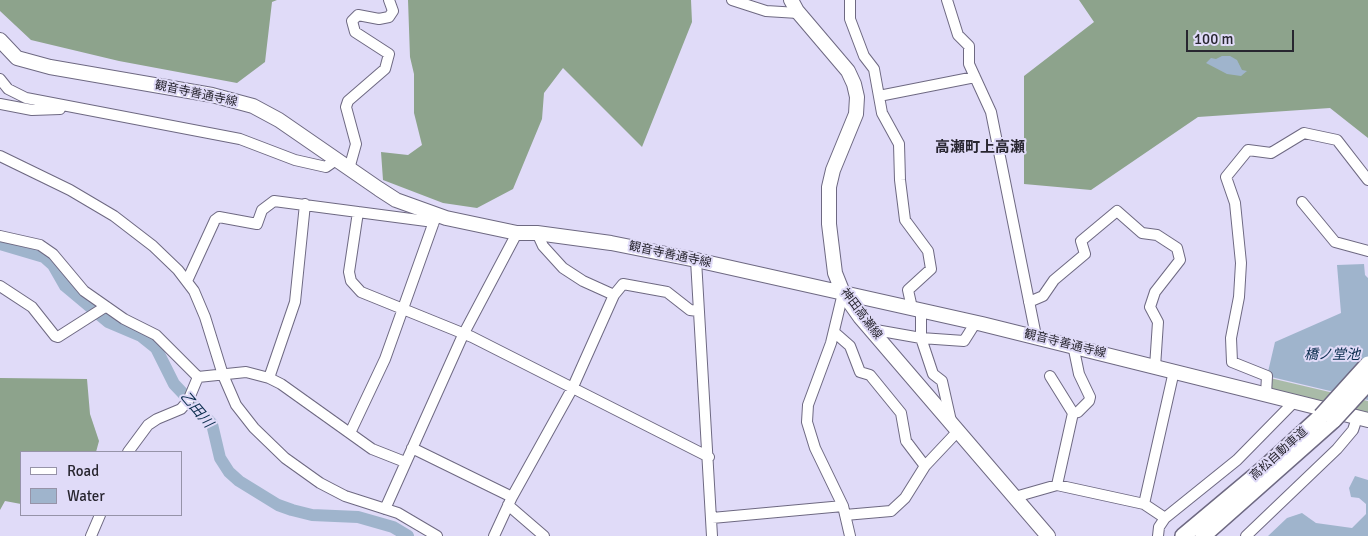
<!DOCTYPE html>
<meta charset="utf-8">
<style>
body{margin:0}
#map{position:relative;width:1368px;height:536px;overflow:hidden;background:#e0dbf8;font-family:Signika,sans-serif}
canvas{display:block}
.legend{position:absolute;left:20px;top:451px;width:162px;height:65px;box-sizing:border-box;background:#e0dbf8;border:1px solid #9693a8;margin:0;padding:6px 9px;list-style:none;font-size:15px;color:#282630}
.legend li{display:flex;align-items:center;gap:10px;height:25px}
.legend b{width:25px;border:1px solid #9693a8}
.scale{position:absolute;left:1186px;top:30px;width:108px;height:22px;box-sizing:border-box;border:2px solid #282630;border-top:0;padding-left:6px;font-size:15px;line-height:18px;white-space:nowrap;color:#282630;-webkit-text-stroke:4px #e0dbf8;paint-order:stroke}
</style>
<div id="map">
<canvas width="1368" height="536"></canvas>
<ul class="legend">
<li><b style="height:6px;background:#fff"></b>Road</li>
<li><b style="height:14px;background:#9fb4cc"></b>Water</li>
</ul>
<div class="scale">100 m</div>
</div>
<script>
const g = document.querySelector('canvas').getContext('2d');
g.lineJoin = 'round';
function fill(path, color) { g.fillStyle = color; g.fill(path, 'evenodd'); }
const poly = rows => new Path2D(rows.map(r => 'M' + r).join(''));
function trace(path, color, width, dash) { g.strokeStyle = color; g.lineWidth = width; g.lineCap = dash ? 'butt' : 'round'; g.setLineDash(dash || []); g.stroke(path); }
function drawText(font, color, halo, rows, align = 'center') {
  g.font = font + ' Signika,"Noto Sans JP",sans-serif'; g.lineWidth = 4; g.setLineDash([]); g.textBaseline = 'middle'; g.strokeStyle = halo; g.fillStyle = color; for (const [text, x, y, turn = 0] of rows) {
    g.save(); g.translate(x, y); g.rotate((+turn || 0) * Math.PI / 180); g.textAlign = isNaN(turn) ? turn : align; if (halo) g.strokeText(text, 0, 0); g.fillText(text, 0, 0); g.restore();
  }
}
const green = poly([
 [1270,378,1368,401,1368,413,1270,392]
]);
const forest = poly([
 [0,0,277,0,272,2,265,62,237,83,119,61,31,40,0,11],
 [408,0,691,0,692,22,642,147,563,68,544,93,542,119,513,189,477,208,443,203,383,180,381,152,408,155,422,145,414,113,414,74,410,57],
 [1079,0,1368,0,1368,138,1330,108,1198,117,1091,190,1024,184,1024,76,1094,22],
 [0,378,87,379,90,414,99,441,96,452,21,452,21,504,5,501,0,510]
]);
const water = poly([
 [1222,56,1230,56,1237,60,1242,70,1247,71,1241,76,1227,74,1206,63,1211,58,1216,59],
 [1364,264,1365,275,1368,278,1368,400,1267,376,1275,342,1341,313,1337,265],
 [1355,476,1368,480,1368,536,1268,536,1287,518,1302,513,1316,523,1352,528,1366,514,1366,504,1359,498,1351,497,1349,488]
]);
const river = poly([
 [0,244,44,257,53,265,65,286,71,291,108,322,141,336,156,348,174,384,212,424,220,458,229,472,239,481,278,505,292,510,312,515,358,517,393,527,408,536]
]);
const minor = poly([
 [732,0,766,11,798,13],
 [850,0,850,19,864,56,874,69,882,113,899,144,900,180,905,220,928,251,931,269,908,290,912,308],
 [947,0,958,35,969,46,969,64,991,112,1036,336],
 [0,79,8,89,26,98,240,139,295,160,326,167,336,160],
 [879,96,975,77],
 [0,104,32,110,60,109],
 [0,156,70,190,114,216,153,246,178,270,194,291,205,317,223,375,236,405,254,428,285,458,320,483,345,496,398,513,437,536],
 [349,169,356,144,346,107,348,101,385,69,389,54,355,32,352,21,358,15,379,19,389,17,393,11,389,0],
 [1302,202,1335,242,1368,251],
 [358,212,349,272,351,281,361,292,472,337,709,457],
 [537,233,543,246,563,268,583,281,614,295],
 [0,236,40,245,53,254,84,291,124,319,156,335,198,377],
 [696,260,712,536],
 [187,281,215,220,219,217,257,224,262,210,274,201,434,222],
 [0,286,32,307,55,336,58,337,105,307],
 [843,293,831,343,808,405,807,422,815,448,843,506,850,536],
 [1029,302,1043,296,1054,280,1085,254,1081,241,1117,211,1142,233,1157,235,1177,248,1180,260,1155,292,1150,307,1158,322,1155,367],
 [921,310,921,338,964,341,976,322],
 [870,329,921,338,933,374,942,381,951,421],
 [834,332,850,346,860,372,870,375,901,413,906,441,925,466],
 [1050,376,1073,413],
 [269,378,295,302,305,204],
 [1266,394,1267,376,1232,362,1231,338,1239,297,1241,263,1235,203,1226,177,1248,150,1271,153,1304,133,1337,140,1368,180],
 [350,433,385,359,436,216],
 [412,448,512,497],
 [128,452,148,425,157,419,181,409,188,401,198,377,246,372,269,378,281,384,372,449,405,462],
 [1057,485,1073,413,1078,412,1089,401,1090,397,1079,374,1073,345],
 [1015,497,1057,485,1144,504,1165,518],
 [1144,504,1174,371],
 [508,505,544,536],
 [385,509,463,335,517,233],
 [845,515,891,511,905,498,925,466,958,431],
 [712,518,843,506],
 [91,536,100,515],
 [494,536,512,497,572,389,614,295,623,284,667,292,690,310,698,311],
 [1158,536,1159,527,1165,518,1237,460,1291,405,1292,402],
 [1246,536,1337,449,1353,430,1357,418]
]);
const major = poly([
 [791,0,797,11,848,71,854,84,857,97,856,114,833,170,829,187,829,224,835,273,843,293,860,317,1048,536],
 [0,40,17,58,50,67,212,95,253,106,279,120,379,189,396,200,446,218,517,233,537,233,611,243,696,260,982,324,1368,420]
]);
const highway = poly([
 [1183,536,1263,469,1321,416],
 [1203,536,1334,420]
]);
const highwayBridge = poly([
 [1321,416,1368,364],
 [1334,420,1368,383]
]);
const streetNames = [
 ["観音寺善通寺線",196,94,12],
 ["観音寺善通寺線",670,255,12],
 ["神田高瀬線",861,314,53],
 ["観音寺善通寺線",1065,344,14],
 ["高松自動車道",1279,454,-42]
];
const waterNames = [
 ["橋ノ堂池",1332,355],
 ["乙田川",196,410,50]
];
const quarterNames = [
 ["高瀬町上高瀬",980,148]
];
fill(green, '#a9bba8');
fill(forest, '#8da38c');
fill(water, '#9fb4cc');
trace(river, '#9fb4cc', 12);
trace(minor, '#6e6982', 12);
trace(major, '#6e6982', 16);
trace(highway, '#6e6982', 18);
trace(minor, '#fff', 10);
trace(major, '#fff', 14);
trace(highway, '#fff', 15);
trace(highwayBridge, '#6e6982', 18, []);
trace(highwayBridge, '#fff', 15);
drawText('12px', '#282630', '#e0dbf8', streetNames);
drawText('italic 14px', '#072a4b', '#e0dbf8', waterNames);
drawText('bold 15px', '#282630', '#e0dbf8', quarterNames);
</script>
